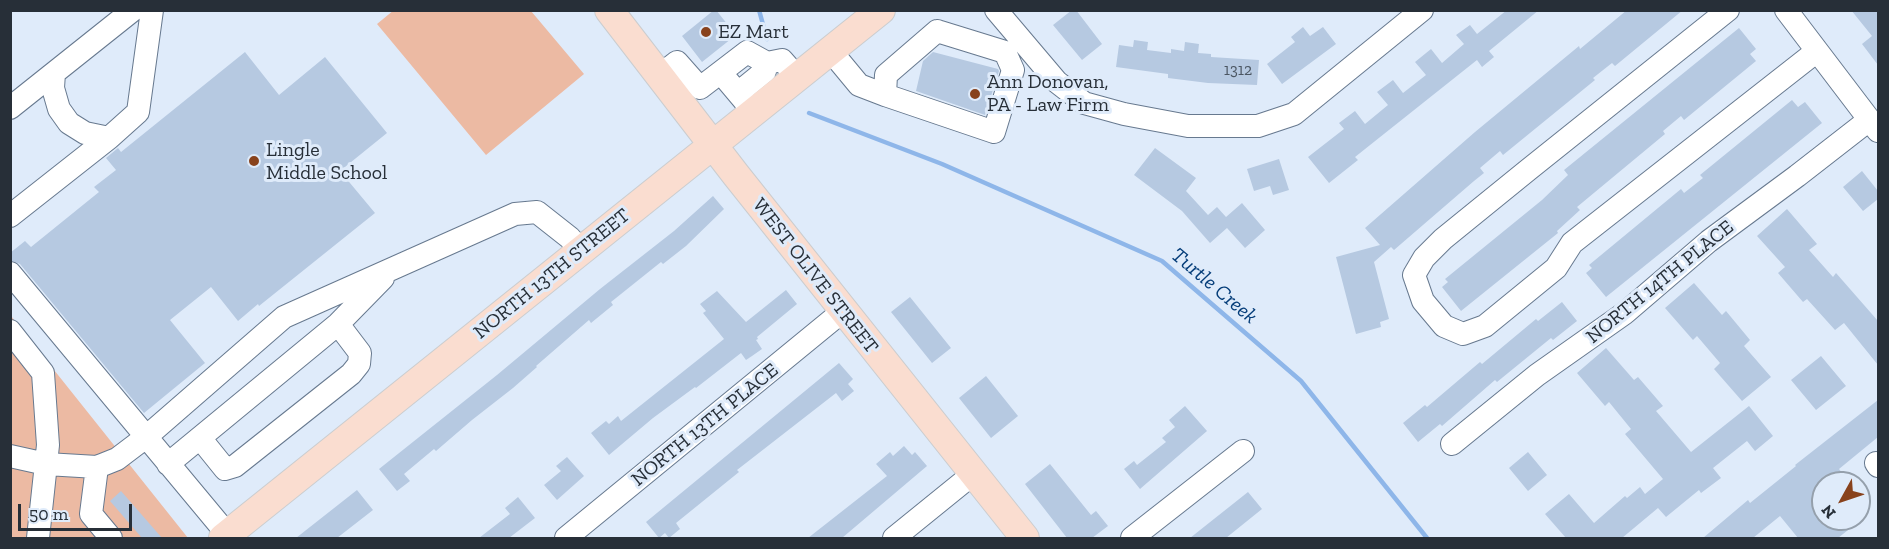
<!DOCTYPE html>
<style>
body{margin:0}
#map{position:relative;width:1889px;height:549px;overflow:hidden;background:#dfebfa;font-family:"Zilla Slab",serif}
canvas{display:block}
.frame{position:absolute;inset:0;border:12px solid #272f38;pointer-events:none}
.north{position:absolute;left:1811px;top:471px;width:60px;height:60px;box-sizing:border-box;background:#dfebfa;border:2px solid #95a0ac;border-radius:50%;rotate:230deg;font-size:16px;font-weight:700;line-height:24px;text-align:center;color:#272f38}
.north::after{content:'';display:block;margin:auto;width:21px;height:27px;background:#88421c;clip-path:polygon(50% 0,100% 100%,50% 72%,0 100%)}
.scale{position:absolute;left:18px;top:504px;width:114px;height:27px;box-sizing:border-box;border:3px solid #272f38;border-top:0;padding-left:8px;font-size:18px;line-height:21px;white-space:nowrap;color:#272f38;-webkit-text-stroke:4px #dfebfa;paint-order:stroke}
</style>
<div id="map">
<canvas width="1889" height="549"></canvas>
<div class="frame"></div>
<div class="north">N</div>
<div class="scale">50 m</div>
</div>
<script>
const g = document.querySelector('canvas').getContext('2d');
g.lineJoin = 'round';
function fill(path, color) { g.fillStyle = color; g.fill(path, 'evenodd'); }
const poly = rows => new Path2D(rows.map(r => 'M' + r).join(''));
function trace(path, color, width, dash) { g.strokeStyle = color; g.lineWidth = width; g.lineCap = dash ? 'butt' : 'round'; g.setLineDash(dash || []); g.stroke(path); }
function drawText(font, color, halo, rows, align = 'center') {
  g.font = font + ' "Zilla Slab",serif'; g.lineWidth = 6; g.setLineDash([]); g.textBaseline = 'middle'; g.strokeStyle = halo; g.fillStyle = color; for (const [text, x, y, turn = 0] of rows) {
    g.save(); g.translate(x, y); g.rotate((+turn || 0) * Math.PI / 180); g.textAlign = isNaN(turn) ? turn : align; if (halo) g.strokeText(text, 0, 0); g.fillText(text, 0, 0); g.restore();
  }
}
const green = poly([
 [394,10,531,11,584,74,486,155,377,24],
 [11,316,188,538,11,538]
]);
const stream = poly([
 [759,10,767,39],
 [809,113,942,164,1162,261,1301,381,1427,538]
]);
const building = poly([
 [714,10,716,10,736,35,702,62,682,36],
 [1072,10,1076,10,1102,44,1082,60,1053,25],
 [1507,10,1539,10,1489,51,1494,57,1482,67,1477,60,1355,157,1358,160,1329,183,1308,157,1344,129,1339,123,1355,111,1365,124,1388,105,1377,92,1393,80,1403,93,1426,75,1415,62,1431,49,1442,63,1464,44,1456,35,1470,25,1477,34],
 [1627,10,1683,10,1615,66,1612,63,1593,78,1595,80,1503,155,1500,151,1480,168,1484,173,1474,181,1394,250,1391,247,1374,262,1389,319,1380,322,1381,327,1356,334,1336,257,1380,245,1365,228,1475,132,1579,46,1580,49],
 [1851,10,1878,10,1878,65,1862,44,1872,36],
 [1303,27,1310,36,1323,27,1336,44,1282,84,1267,64,1295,42,1291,37],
 [1739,28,1756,49,1750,54,1756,61,1684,120,1681,116,1663,131,1665,134,1577,207,1580,210,1557,231,1558,233,1461,311,1442,287,1448,282,1445,279,1542,200,1568,175,1564,170],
 [1134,40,1148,42,1147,50,1171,53,1171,49,1184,51,1185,42,1199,44,1198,53,1211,54,1211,57,1259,60,1257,85,1208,83,1168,78,1168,74,1116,67,1119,45,1133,47],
 [245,52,279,95,325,57,387,133,340,171,375,213,259,306,258,304,238,321,211,287,170,320,205,363,144,413,20,264,10,260,10,253,25,241,31,247,99,192,94,187,116,170,106,158,118,148,121,152],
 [933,52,998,69,999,71,985,115,916,91,923,61],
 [1792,100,1798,107,1805,102,1822,123,1606,297,1586,273,1592,268,1589,265,1681,189,1684,193,1703,178,1700,175],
 [1155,148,1196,178,1186,191,1208,215,1217,207,1226,217,1242,203,1265,230,1245,248,1227,228,1210,243,1182,211,1134,175],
 [1279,159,1289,190,1273,195,1270,186,1254,191,1247,169],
 [1862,171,1878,191,1878,199,1863,211,1843,187],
 [713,196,724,209,686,246,663,264,661,262,611,302,613,305,591,323,589,320,536,366,537,367,513,388,472,420,436,451,434,449,404,474,410,481,397,491,379,469,497,375,600,289,674,231],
 [1787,209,1817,244,1809,250,1833,277,1836,273,1878,321,1878,365,1844,323,1835,330,1807,299,1803,302,1778,273,1785,267,1757,236],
 [1694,283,1722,315,1726,311,1750,340,1744,346,1771,377,1742,401,1714,369,1720,363,1697,336,1693,340,1665,308],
 [786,290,797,304,757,337,758,339,756,340,762,349,752,356,746,360,741,353,696,388,695,387,653,418,609,455,591,433,606,421,609,424,618,416,621,421,724,339,703,313,706,311,700,304,717,291,746,322],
 [910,297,951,348,932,363,891,312],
 [1562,302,1577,321,1553,340,1551,338,1497,382,1495,380,1442,426,1440,424,1418,442,1403,423,1425,405,1427,407,1480,362,1482,364,1536,319,1538,321],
 [1606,348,1634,380,1638,377,1663,406,1656,411,1691,452,1749,406,1773,436,1755,451,1747,441,1713,468,1721,478,1701,493,1699,490,1666,517,1658,508,1622,538,1566,538,1545,514,1569,494,1594,523,1625,496,1627,498,1640,487,1645,494,1663,479,1625,434,1631,429,1609,402,1605,406,1577,373],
 [1821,356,1846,386,1816,410,1791,380],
 [839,363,853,379,848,384,854,391,842,401,836,393,737,470,739,472,676,523,680,529,669,538,665,533,659,538,646,522],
 [986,376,1018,416,991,438,959,398],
 [1878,400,1878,437,1839,469,1850,483,1823,483,1823,519,1862,519,1838,538,1798,538,1780,516,1753,538,1703,538,1748,500,1750,503,1796,466,1795,465],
 [1185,406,1207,431,1140,489,1124,469,1134,461,1137,465,1166,442,1162,438,1175,427,1169,420],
 [904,446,912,455,915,452,927,466,842,538,808,538,887,476,876,464,890,452,893,456],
 [1528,452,1547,475,1528,491,1509,468],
 [567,457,584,476,557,500,544,485,561,471,556,466],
 [1050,464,1091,515,1096,511,1108,526,1092,538,1067,538,1025,484],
 [357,490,373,510,337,538,296,538],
 [121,491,162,538,142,538,110,501],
 [1248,492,1262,509,1226,538,1190,538],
 [518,497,535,518,509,538,479,538,510,514,505,508]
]);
const minor = poly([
 [996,10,1057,82,1084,103,1124,114,1188,126,1258,126,1294,114,1422,10],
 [1728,10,1528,170,1443,239,1424,258,1414,275,1423,301,1444,326,1463,334,1485,326,1556,268,1572,243,1817,51],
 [1786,10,1878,131],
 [937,31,1005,52,1013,70,994,132,885,95,886,75,937,31],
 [830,50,859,85,885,95],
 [54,73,53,88,59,109,69,123,85,133,109,138],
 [721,73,753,111],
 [659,76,677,62,700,88,747,52,767,63,782,60,797,77],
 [738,93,765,71,767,63],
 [10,108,133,10],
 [10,216,109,138,138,112,152,10],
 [10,273,228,535],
 [10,331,43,373,48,445,38,538],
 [200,438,225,469,235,466,351,374,359,364,360,353,338,324],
 [1452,444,1537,375,1625,313,1709,241,1797,176,1869,120],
 [10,456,46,464,97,467,117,459,146,437,284,317,515,214,537,212,570,238,581,250],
 [1876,463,1878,466],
 [168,464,338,324,383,278],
 [97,467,91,514,111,538],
 [566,538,843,311],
 [894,538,973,474],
 [1132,538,1243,451]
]);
const major = poly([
 [609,10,736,175,1025,538],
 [223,538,881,10]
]);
const markers = [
 [706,32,6,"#88421c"],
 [975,94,6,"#88421c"],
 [254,161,6,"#88421c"]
];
const numberNames = [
 ["1312",1238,70]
];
const poiNames = [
 ["EZ Mart",718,32],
 ["Ann Donovan,",987,82],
 ["PA - Law Firm",987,105],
 ["Lingle",266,150],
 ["Middle School",266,173]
];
const streetNames = [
 ["NORTH 13TH STREET",552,274,-39],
 ["WEST OLIVE STREET",815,276,52],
 ["NORTH 14TH PLACE",1660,282,-39],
 ["NORTH 13TH PLACE",705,425,-39]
];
const waterNames = [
 ["Turtle Creek",1214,286,40]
];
fill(green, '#ecbaa3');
trace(stream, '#8eb6e9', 4.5);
fill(building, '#b6c9e1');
trace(minor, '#67798f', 24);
trace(major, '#cbcdcf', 30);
trace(minor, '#fff', 22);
trace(major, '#faddd0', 28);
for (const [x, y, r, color] of markers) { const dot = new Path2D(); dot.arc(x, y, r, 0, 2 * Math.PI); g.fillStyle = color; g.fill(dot); trace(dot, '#dfebfa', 2); }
drawText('16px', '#4b5662', null, numberNames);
drawText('20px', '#272f38', '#dfebfa', poiNames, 'left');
drawText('20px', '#272f38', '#dfebfa', streetNames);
drawText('italic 21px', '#053d79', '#dfebfa', waterNames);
</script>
